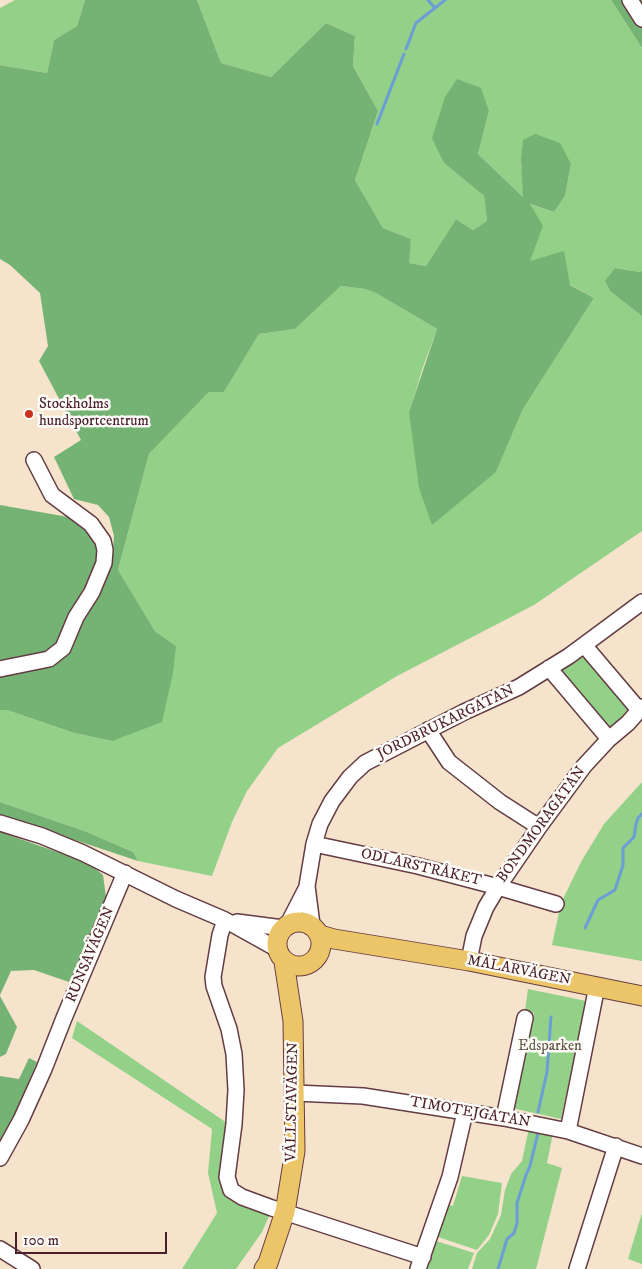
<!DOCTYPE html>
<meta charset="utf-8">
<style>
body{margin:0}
#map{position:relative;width:642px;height:1269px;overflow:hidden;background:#f6e3cc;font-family:"IM FELL DW Pica",serif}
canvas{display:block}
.scale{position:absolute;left:15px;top:1232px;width:152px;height:22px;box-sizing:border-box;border:2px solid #4a1f2b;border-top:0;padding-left:6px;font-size:15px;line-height:18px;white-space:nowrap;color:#4a1f2b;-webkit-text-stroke:4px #fdfcf7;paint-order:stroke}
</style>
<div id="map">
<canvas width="642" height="1269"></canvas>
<div class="scale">100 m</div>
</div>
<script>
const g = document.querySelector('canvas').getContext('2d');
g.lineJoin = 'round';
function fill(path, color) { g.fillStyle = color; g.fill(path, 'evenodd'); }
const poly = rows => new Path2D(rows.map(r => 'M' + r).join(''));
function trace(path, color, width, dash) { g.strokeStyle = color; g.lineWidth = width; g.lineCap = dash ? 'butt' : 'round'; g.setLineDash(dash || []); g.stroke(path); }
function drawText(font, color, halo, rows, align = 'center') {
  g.font = font + ' "IM FELL DW Pica",serif'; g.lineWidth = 5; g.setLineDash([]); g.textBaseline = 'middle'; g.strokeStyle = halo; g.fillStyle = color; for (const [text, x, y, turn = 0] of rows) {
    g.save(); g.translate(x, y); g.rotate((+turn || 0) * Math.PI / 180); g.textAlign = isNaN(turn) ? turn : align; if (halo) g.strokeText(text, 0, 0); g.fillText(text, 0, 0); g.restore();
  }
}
const green = poly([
 [15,0,85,0,77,26,54,40,47,73,0,65,0,8],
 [197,0,611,0,642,48,642,271,640,272,615,268,611,292,642,316,642,531,534,605,397,676,278,748,247,791,232,822,212,876,138,861,133,852,87,832,0,802,0,710,7,710,74,733,112,741,176,646,155,631,118,570,149,454,209,392,224,392,259,334,295,329,341,286,365,289,376,293,437,329,423,367,409,413,496,472,523,409,594,298,530,262,529,204,554,212,565,196,571,164,521,160,524,198,478,154,489,111,444,163,484,196,487,221,473,230,456,219,426,266,408,263,411,239,383,228,355,180,378,111,353,66,355,36,326,23,271,77,221,63],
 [582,652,629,709,628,717,611,733,557,668],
 [642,782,642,961,552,945,561,903,581,862,604,824],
 [528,989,586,1001,561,1119,512,1108,526,1035,532,1027,534,1013,525,1011],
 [77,1021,227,1123,222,1180,270,1214,262,1232,236,1269,182,1269,217,1213,208,1173,212,1129,72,1038],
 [529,1128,553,1133,547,1163,562,1168,536,1269,472,1269,477,1253,490,1239,501,1215,505,1190,511,1174,522,1161],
 [462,1176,502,1183,498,1214,489,1235,477,1250,435,1236,445,1204,453,1206],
 [642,1213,642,1264,628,1259],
 [433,1240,474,1253,468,1269,423,1269]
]);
const forest = poly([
 [85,0,197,0,221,63,271,77,326,23,355,36,353,66,378,111,355,180,383,228,411,239,409,263,426,266,456,219,473,230,487,221,484,196,444,163,432,138,445,97,457,79,481,88,489,111,478,154,523,197,521,160,523,140,535,134,560,143,571,164,565,196,554,212,530,204,543,226,530,261,564,251,570,285,594,298,523,409,496,472,432,525,419,488,409,412,437,329,376,293,365,289,341,286,295,329,259,334,224,392,209,392,149,454,118,570,155,631,176,646,173,673,162,722,112,741,74,733,7,710,0,710,0,505,74,518,112,561,114,536,109,517,98,505,74,499,54,457,81,440,39,361,48,346,40,293,10,265,0,259,0,65,47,73,54,40,77,26],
 [611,0,642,0,642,48],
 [615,268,640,272,642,271,642,316,611,292,605,281],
 [0,802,87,832,133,852,138,861,0,815],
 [0,832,89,863,103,875,106,897,69,982,34,970,11,971,0,995],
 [0,996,17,1027,6,1054,0,1057],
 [29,1058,37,1062,8,1130,0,1143,0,1076,19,1079]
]);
const stream = poly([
 [428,0,435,8],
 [406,49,416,23,445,0],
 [377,124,404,54],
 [585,928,598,900,615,890,623,865,623,848,634,837,636,824,638,818,642,814],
 [538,1112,547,1072,551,1017],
 [498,1269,507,1239,514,1233,517,1223,517,1203,526,1175,530,1166,538,1133]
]);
const minor = poly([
 [630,0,642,19],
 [584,645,639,710],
 [549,668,609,739],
 [0,669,49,659,63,648,76,617,92,592,104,563,105,550,103,541,91,524,52,495,34,460],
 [428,730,449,762,500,802,539,827],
 [0,823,42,836,83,853,176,899,225,920,277,949],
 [314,844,418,866,498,887,556,904],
 [225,920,220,935,213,977,214,986,229,1029,234,1054,236,1090,234,1124,227,1177,231,1190,242,1197,272,1208,423,1257],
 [237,922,283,928],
 [288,924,307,887],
 [312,925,307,886,314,844,320,824,332,801,350,777,365,763,464,712,519,687,569,656,642,602],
 [469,961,474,936,486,907,498,887,539,827,584,766,609,739,628,723,642,707],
 [295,1093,363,1096,504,1118,568,1131,642,1156],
 [504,1118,525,1018],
 [568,1131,597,986],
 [0,1158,21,1120,44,1069,64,1018,125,873],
 [0,1249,32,1269],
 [418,1269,450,1177,465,1112],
 [577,1269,616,1146]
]);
const major = poly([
 '277 944a22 22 0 1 1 44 0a22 22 0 1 1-44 0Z',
 [320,935,334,939,469,961,642,996],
 [264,1269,268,1263,285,1212,295,1151,293,1021,284,962]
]);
const markers = [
 [29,414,5,"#c8321e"]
];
const poiNames = [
 ["Stockholms",39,405],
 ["hundsportcentrum",39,422]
];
const streetNames = [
 ["JORDBRUKARGATAN",446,723,-26],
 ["BONDMORAGATAN",542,825,-54],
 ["ODLARSTRÅKET",421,868,13],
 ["RUNSAVÄGEN",91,955,-67],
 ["MÄLARVÄGEN",519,971,11],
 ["VÄLLSTAVÄGEN",293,1102,-89],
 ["TIMOTEJGATAN",470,1113,10]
];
const parkNames = [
 ["Edsparken",550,1047]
];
fill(green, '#92d187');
fill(forest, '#75b374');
trace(stream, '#6d9dd6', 3);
trace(minor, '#643c43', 18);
trace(major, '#643c43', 21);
trace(minor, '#fff', 15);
trace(major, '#edc569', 19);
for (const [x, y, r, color] of markers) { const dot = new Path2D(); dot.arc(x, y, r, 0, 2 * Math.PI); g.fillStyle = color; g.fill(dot); trace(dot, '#fdfcf7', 2); }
drawText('15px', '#4a1f2b', '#fdfcf7', poiNames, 'left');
drawText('15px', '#4a1f2b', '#fdfcf7', streetNames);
drawText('15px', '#605447', '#fdfcf7', parkNames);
</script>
